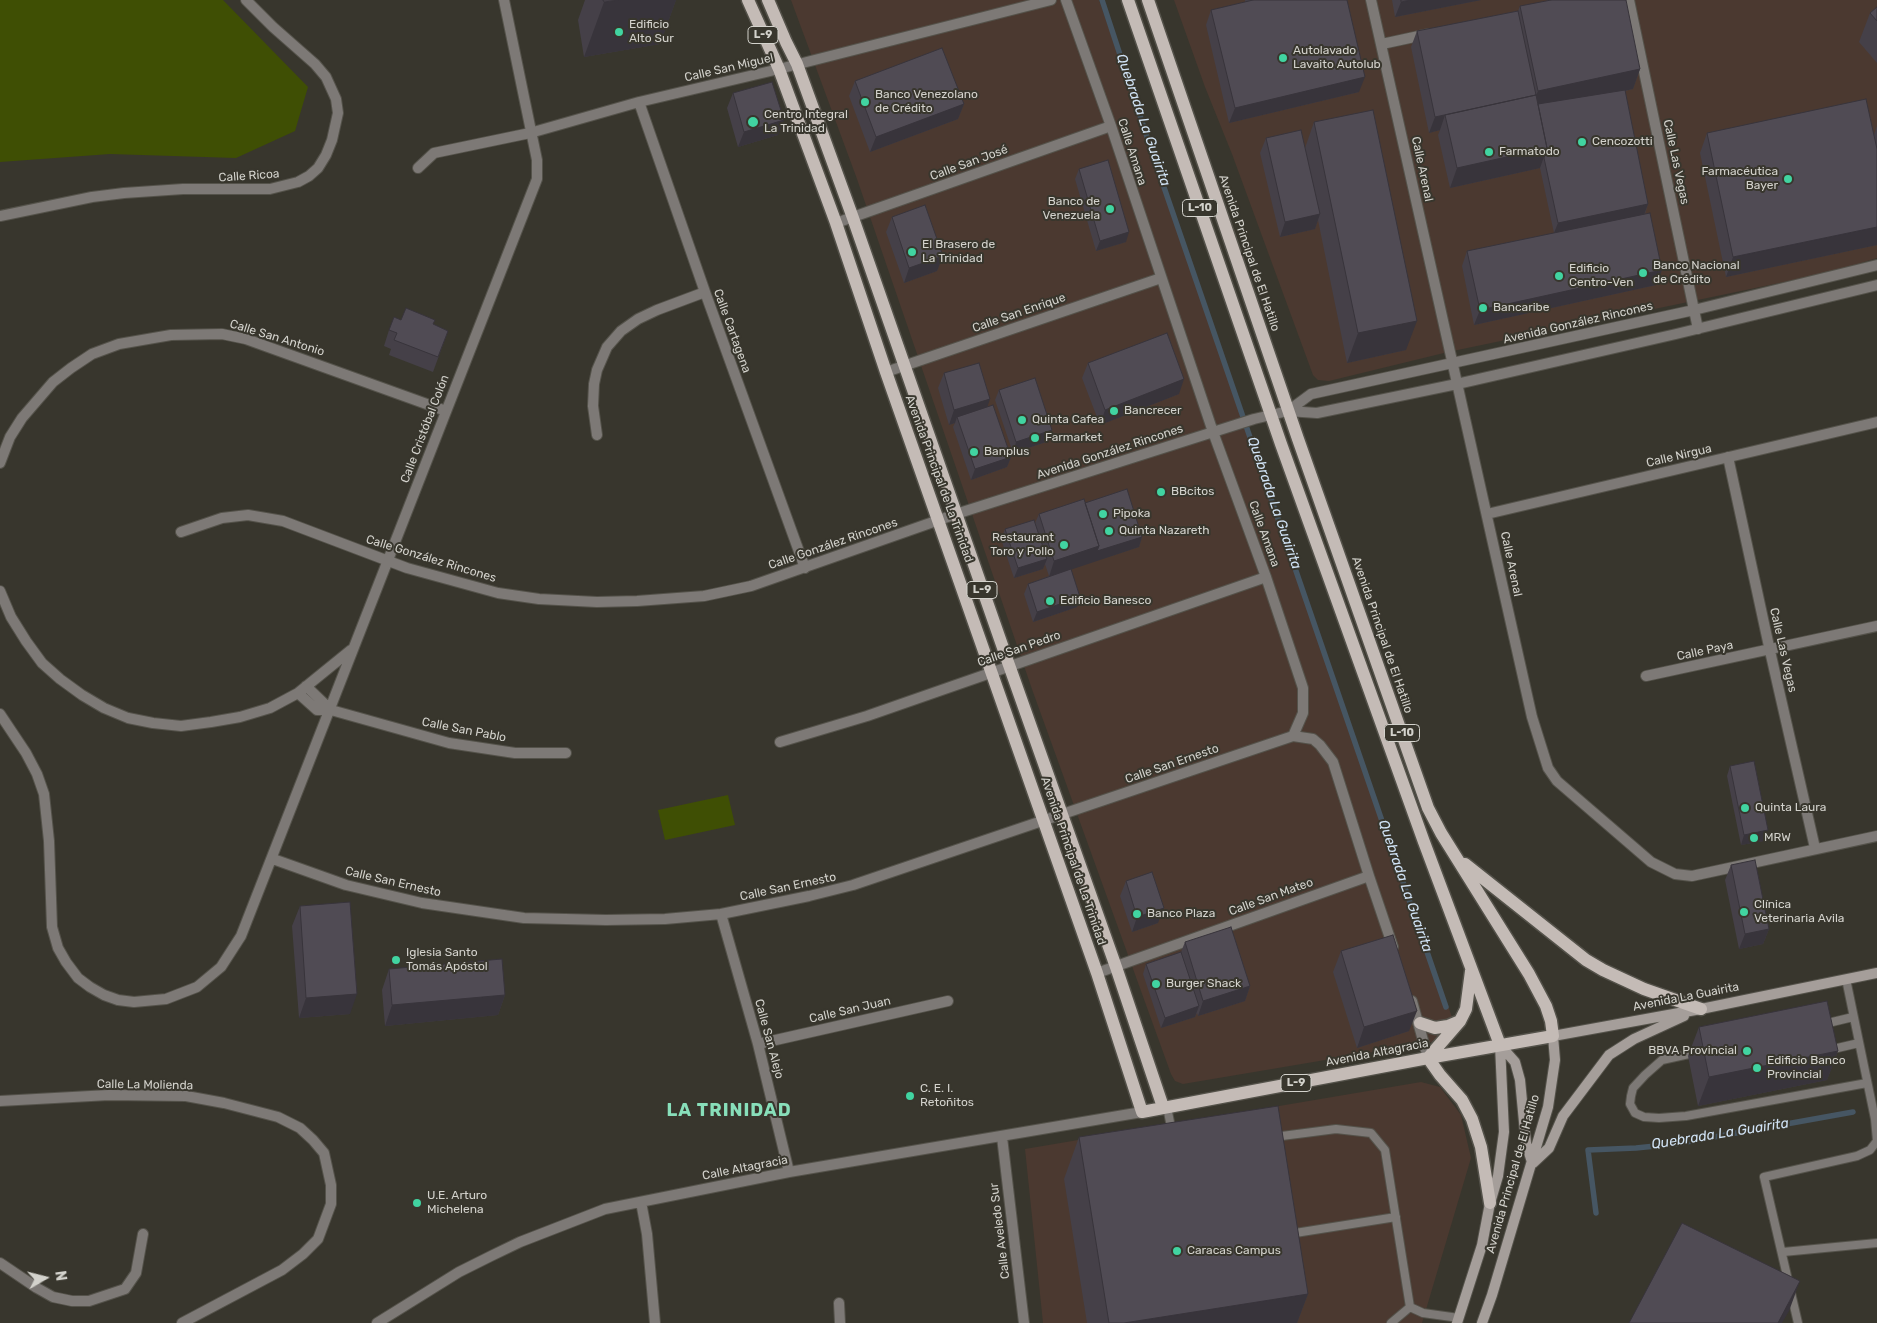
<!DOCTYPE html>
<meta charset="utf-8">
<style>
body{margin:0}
#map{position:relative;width:1877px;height:1323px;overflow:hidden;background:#38362d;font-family:Rubik,sans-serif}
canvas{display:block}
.north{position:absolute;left:20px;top:1253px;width:50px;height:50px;-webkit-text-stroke:4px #38362d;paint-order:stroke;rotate:82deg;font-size:14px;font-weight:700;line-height:20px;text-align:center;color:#d3d2cc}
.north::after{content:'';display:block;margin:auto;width:18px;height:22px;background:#d3d2cc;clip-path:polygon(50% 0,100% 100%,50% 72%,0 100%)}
</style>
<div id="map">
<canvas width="1877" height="1323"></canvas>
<div class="north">N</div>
</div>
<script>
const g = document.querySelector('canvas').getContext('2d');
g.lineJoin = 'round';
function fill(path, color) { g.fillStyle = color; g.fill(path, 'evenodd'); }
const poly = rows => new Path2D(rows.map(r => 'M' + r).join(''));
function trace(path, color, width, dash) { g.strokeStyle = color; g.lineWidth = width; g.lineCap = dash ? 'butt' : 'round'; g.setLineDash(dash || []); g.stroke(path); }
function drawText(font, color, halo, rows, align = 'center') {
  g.font = font + ' Rubik,sans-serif'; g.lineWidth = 4; g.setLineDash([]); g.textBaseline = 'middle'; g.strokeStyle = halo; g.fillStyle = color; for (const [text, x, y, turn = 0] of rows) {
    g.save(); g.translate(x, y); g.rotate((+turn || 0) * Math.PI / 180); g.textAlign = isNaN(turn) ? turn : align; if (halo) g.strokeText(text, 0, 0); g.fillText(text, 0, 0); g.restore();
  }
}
const commercial = poly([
 [791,0,1099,0,1159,168,1454,1023,1438,1041,1183,1084,1175,1081,1171,1074,1033,692,857,179],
 [1174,0,1877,0,1877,258,1832,272,1448,352,1329,381,1318,380,1313,375,1232,154,1205,87],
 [1421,1082,1440,1087,1461,1115,1471,1158,1422,1323,1043,1323,1025,1149]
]);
const green = poly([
 [0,0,223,0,308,87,295,131,236,158,110,154,0,162],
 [728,795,735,825,665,840,658,810]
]);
const stream = poly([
 [1102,0,1156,164,1446,1007],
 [1596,1213,1588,1150,1636,1148,1675,1144,1853,1112]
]);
const lane = poly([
 [1824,1024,1853,1017],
 [1829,1050,1859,1043],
 [1698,1052,1662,1060,1645,1075,1633,1088,1631,1096,1630,1104,1635,1113,1644,1117,1659,1118,1686,1116,1867,1083],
 [1167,1107,1172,1132],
 [1274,1137,1336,1129,1371,1133,1385,1150,1410,1307,1423,1313,1459,1318],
 [1289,1234,1396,1217],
 [1783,1252,1877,1243],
 [1391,1323,1410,1307],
 [1798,1323,1764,1177,1857,1156,1870,1150,1877,1141,1875,1119,1846,979]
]);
const street = poly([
 [1066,0,1111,126,1213,432,1266,577,1303,688,1303,713,1293,736],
 [1371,0,1532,717,1548,768,1557,781,1651,862,1675,874,1692,876,1877,836],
 [1629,0,1698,329],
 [1382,44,1428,34],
 [639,102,705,292,805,568],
 [418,168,434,153,530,133,639,102,779,69,1051,0],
 [0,216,92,197,124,193,183,189,270,189,298,182,309,176,318,168,326,155,332,140,338,113,336,99,326,77,315,64,273,27,246,0],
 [836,223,1111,126],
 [886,372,1161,278],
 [1288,411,1311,394,1694,310,1877,265],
 [597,435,593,406,594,384,597,370,607,347,621,331,638,319,657,310,705,292],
 [1728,457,1770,651,1815,848],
 [0,463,10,437,22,418,53,382,71,368,92,354,119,344,171,335,222,334,246,339,446,411],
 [1487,514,1877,422],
 [181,532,222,518,248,515,283,521,407,568,498,593,539,599,597,602,637,601,704,596,751,586,956,514,1254,419,1288,411,1317,413,1457,384,1676,334,1877,285],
 [0,591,11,617,26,641,42,663,60,679,82,695,104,708,128,718,153,723,181,726,211,722,240,717,270,708,298,693,351,650],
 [1646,676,1877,626],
 [306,686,331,710],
 [298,693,317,710,331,710,449,743,515,753,566,753],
 [0,714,26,753,37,774,44,794,49,841,52,927,58,948,66,962,78,978,90,987,104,995,118,1000,134,1002,166,999,197,987,221,967,241,936,537,179,537,160,504,0],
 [780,742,867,716,1266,577],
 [273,859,346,885,422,903,524,918,606,920,665,919,721,914,809,896,853,885,1293,736,1313,739,1320,745,1333,762,1369,876,1393,947],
 [721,914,758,1044,789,1172],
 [1097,973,1369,876],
 [1412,1001,1428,1058],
 [758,1044,948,1001],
 [0,1101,109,1095,186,1096,224,1103,278,1117,300,1128,313,1140,324,1153,331,1185,331,1204,318,1239,303,1254,282,1270,182,1323],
 [1002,1137,1024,1323],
 [641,1202,647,1234,655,1323],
 [0,1263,37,1288,53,1297,72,1301,89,1301,125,1289,136,1273,143,1234],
 [839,1303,840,1323],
 [377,1323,459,1272,491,1256,520,1242,605,1209,789,1172,1142,1112]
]);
const secondary = poly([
 [1500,1045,1515,1062,1520,1080,1526,1143,1532,1162],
 [1533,1163,1549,1148,1563,1116,1609,1055,1634,1039,1684,1016],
 [1457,1323,1482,1245,1490,1203,1498,1176,1504,1132,1500,1045],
 [1482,1323,1492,1295,1548,1107,1555,1060,1553,1036,1701,1009,1877,973]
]);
const primary = poly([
 [748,0,779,69,836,223,886,372,1097,973,1142,1112,1428,1058,1553,1036,1551,1021,1546,1006,1529,974,1441,833,1428,808,1298,439,1148,0],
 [768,0,786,42,797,64,853,218,1009,665,1116,967,1163,1107],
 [1128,0,1281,444,1424,842,1500,1045],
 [1465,864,1586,960,1603,970,1644,989,1701,1009],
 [1420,1023,1435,1028,1448,1026,1460,1021],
 [1428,1058,1440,1075,1462,1100,1472,1119,1481,1147,1490,1203],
 [1428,1058,1460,1021,1466,1009,1471,971]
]);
const wall = poly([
 [585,0,676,0,660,44,584,57,578,20],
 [1245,0,1347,0,1359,92,1229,123,1206,25,1211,10,1245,2],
 [1392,0,1481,0,1395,17],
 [1520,6,1640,69,1633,89,1625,91,1648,204,1645,214,1662,270,1656,285,1474,325,1462,266,1467,251,1554,233,1540,168,1450,188,1438,135,1440,130,1429,133,1411,47,1417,31,1518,11],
 [1877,7,1877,63,1859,42,1870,13],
 [855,81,964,104,958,119,870,152,849,96],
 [733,93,778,135,738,147,727,108],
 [1314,122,1406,350,1347,363,1318,220,1315,229,1280,237,1260,153,1266,138,1305,148],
 [1877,126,1877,245,1726,277,1700,153,1707,133,1874,135],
 [1079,169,1126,242,1096,251,1075,179],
 [892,217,943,256,937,271,904,283,886,232],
 [401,320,433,324,448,331,433,372,389,355,391,349,384,346,389,330],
 [1088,363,1179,394,1100,425,1082,378],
 [944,373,987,407,1011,457,1007,467,971,480,953,427,955,423,949,425,938,388],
 [999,390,1052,430,1049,441,1013,453,995,400],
 [1085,503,1142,537,1139,547,1071,569,1080,597,1077,607,1033,622,1024,594,1028,584,1049,576,1045,564,1043,569,1014,578,1001,539,1005,529,1035,523,1039,514],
 [1730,766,1764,841,1741,845,1727,776],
 [1731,865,1769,929,1763,944,1739,949,1725,880],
 [1126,881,1158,923,1132,932,1120,896],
 [300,906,350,1014,299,1018,292,926],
 [1185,942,1250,986,1245,1001,1198,1016,1197,1013,1195,1017,1161,1028,1143,974,1146,964,1181,952],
 [1341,951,1409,1031,1357,1048,1333,972],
 [389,969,505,995,498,1015,385,1026,382,990],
 [1699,1027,1838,1051,1827,1080,1698,1106,1688,1056],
 [1079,1137,1308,1294,1297,1323,1087,1323,1064,1179]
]);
const shadedWall = poly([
 [619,0,676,0,660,44,584,57,604,2],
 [1411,0,1481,0,1395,17,1401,2],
 [1640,69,1633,89,1533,110,1532,105,1538,91],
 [1365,77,1359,92,1229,123,1235,108],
 [964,104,958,119,870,152,876,137],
 [1445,115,1440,130,1429,133,1435,117],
 [784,120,778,135,738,147,744,132],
 [1547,148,1540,168,1450,188,1457,168],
 [1648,204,1644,215,1554,233,1558,223],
 [1320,214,1315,229,1280,237,1285,222],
 [1877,227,1877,245,1726,277,1733,257],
 [1129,232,1126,242,1096,251,1100,241],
 [943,256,937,271,904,283,909,268],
 [1662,270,1656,285,1474,325,1480,310],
 [1417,321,1406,350,1347,363,1358,333],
 [1184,379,1179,394,1100,425,1105,410],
 [990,399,985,414,957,417,955,423,949,425,954,410],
 [1052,430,1049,441,1013,453,1016,442],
 [1011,457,1007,467,971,480,975,469],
 [1142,537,1139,547,1049,577,1054,561,1099,546],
 [1047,559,1043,569,1014,578,1018,568],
 [1080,597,1077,607,1033,622,1037,612],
 [1768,830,1764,841,1741,845,1744,835],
 [1164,908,1158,923,1132,932,1137,917],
 [1769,929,1763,944,1739,949,1745,934],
 [1250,986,1245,1001,1198,1016,1203,1001],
 [357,994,350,1014,299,1018,306,998],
 [505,995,498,1015,385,1026,392,1005],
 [1199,1006,1195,1017,1161,1028,1165,1018],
 [1417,1011,1409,1031,1357,1048,1364,1027],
 [1838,1051,1827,1080,1698,1106,1709,1077],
 [1800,1281,1789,1311,1782,1323,1778,1323],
 [1308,1294,1297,1323,1124,1323]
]);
const building = poly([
 [603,0,619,0,604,2,603,0],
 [1253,0,1347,0,1365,77,1235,108,1211,10,1253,0],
 [1401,0,1411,0,1401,2,1401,0],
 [1551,0,1626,0,1640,69,1538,91,1520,6,1551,0],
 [1877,7,1877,21,1870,13,1877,7],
 [1518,11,1536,95,1435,117,1417,31,1518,11],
 [942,48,964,104,876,137,855,81,942,48],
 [772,82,784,120,744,132,733,93,772,82],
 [1625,90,1648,204,1558,223,1544,158,1547,148,1538,104,1625,90],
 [1536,95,1547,148,1457,168,1445,115,1536,95],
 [1866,99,1877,149,1877,227,1733,257,1707,133,1866,99],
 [1373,110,1417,321,1358,333,1314,122,1373,110],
 [1301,130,1320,214,1285,222,1266,138,1301,130],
 [1108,160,1129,232,1100,241,1079,169,1108,160],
 [925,205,943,256,909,268,892,217,925,205],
 [1650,213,1662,270,1480,310,1467,251,1650,213],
 [406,308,435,320,433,324,448,331,438,357,394,340,397,333,389,330,394,317,401,320,406,308],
 [1167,333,1184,379,1105,410,1088,363,1167,333],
 [979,363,990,399,954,410,944,373,979,363],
 [1035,378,1052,430,1016,442,999,390,1035,378],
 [993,405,1011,457,975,469,957,417,993,405],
 [1127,489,1142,537,1097,551,1099,546,1085,503,1127,489],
 [1084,499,1099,546,1054,561,1039,514,1084,499],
 [1034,520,1047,559,1018,568,1005,529,1034,520],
 [1071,569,1080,597,1037,612,1028,584,1071,569],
 [1754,761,1768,830,1744,835,1730,766,1754,761],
 [1755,860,1769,929,1745,934,1731,865,1755,860],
 [1152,872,1164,908,1137,917,1126,881,1152,872],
 [350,902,357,994,306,998,300,906,350,902],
 [1231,927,1250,986,1203,1001,1185,942,1231,927],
 [1393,935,1417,1011,1364,1027,1341,951,1393,935],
 [1181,952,1199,1006,1165,1018,1146,964,1181,952],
 [502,959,505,995,392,1005,389,969,502,959],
 [1827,1001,1838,1051,1709,1077,1699,1027,1827,1001],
 [1278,1106,1308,1294,1124,1323,1109,1323,1079,1137,1278,1106],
 [1682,1223,1800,1281,1778,1323,1629,1323,1682,1223]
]);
const markers = [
 [619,32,5,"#41d4a1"],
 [1283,58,5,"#41d4a1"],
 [865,102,5,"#41d4a1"],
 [753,122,6,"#41d4a1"],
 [1582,142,5,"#41d4a1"],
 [1489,152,5,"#41d4a1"],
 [1788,179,5,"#41d4a1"],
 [1110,209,5,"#41d4a1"],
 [912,252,5,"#41d4a1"],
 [1643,273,5,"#41d4a1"],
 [1559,276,5,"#41d4a1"],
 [1483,308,5,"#41d4a1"],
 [1114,411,5,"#41d4a1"],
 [1022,420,5,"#41d4a1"],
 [1035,438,5,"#41d4a1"],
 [974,452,5,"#41d4a1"],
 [1161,492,5,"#41d4a1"],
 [1103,514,5,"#41d4a1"],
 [1109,531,5,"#41d4a1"],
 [1064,545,5,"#41d4a1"],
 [1050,601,5,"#41d4a1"],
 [1745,808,5,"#41d4a1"],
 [1754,838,5,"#41d4a1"],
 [1744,912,5,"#41d4a1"],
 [1137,914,5,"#41d4a1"],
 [396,960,5,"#41d4a1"],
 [1156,984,5,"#41d4a1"],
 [1747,1051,5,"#41d4a1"],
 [1757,1068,5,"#41d4a1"],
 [910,1096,5,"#41d4a1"],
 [417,1203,5,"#41d4a1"],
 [1177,1251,5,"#41d4a1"]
];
const shields = [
 [763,35,30],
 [1200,208,35],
 [982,590,30],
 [1402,733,35],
 [1296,1083,30]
];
const shieldNames = [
 ["L-9",763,35],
 ["L-10",1200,208],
 ["L-9",982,590],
 ["L-10",1402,733],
 ["L-9",1296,1083]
];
const poiNames = [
 ["Edificio",629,25],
 ["Alto Sur",629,39],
 ["Autolavado",1293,51],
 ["Lavaito Autolub",1293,65],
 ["Banco Venezolano",875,95],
 ["de Crédito",875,109],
 ["Centro Integral",764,115],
 ["La Trinidad",764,129],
 ["Cencozotti",1592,142],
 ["Farmatodo",1499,152],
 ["Farmacéutica",1778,172,"right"],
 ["Bayer",1778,186,"right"],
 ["Banco de",1100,202,"right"],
 ["Venezuela",1100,216,"right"],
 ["El Brasero de",922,245],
 ["La Trinidad",922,259],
 ["Banco Nacional",1653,266],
 ["de Crédito",1653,280],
 ["Edificio",1569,269],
 ["Centro-Ven",1569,283],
 ["Bancaribe",1493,308],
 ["Bancrecer",1124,411],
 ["Quinta Cafea",1032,420],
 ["Farmarket",1045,438],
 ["Banplus",984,452],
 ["BBcitos",1171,492],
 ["Pipoka",1113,514],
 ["Quinta Nazareth",1119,531],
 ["Restaurant",1054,538,"right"],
 ["Toro y Pollo",1054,552,"right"],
 ["Edificio Banesco",1060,601],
 ["Quinta Laura",1755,808],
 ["MRW",1764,838],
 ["Clínica",1754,905],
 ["Veterinaria Avila",1754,919],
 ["Banco Plaza",1147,914],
 ["Iglesia Santo",406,953],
 ["Tomás Apóstol",406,967],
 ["Burger Shack",1166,984],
 ["BBVA Provincial",1737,1051,"right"],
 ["Edificio Banco",1767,1061],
 ["Provincial",1767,1075],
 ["C. E. I.",920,1089],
 ["Retoñitos",920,1103],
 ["U.E. Arturo",427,1196],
 ["Michelena",427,1210],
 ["Caracas Campus",1187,1251]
];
const streetNames = [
 ["Calle San Miguel",729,68,-13],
 ["Calle Amana",1132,152,72],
 ["Calle Las Vegas",1676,162,78],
 ["Calle San José",969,163,-20],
 ["Calle Arenal",1422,169,78],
 ["Calle Ricoa",249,176,-4],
 ["Avenida Principal de El Hatillo",1249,253,71],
 ["Calle San Enrique",1019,313,-19],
 ["Avenida González Rincones",1578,323,-13],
 ["Calle Cartagena",732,331,70],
 ["Calle San Antonio",277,338,17],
 ["Calle Cristóbal Colón",425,429,-69],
 ["Avenida González Rincones",1110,452,-18],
 ["Calle Nirgua",1679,456,-13],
 ["Avenida Principal de La Trinidad",939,479,70],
 ["Calle Amana",1264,534,70],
 ["Calle González Rincones",833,544,-19],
 ["Calle González Rincones",431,559,17],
 ["Calle Arenal",1511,564,78],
 ["Avenida Principal de El Hatillo",1382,635,71],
 ["Calle San Pedro",1019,649,-19],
 ["Calle Las Vegas",1783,650,77],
 ["Calle Paya",1705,651,-12],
 ["Calle San Pablo",464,730,11],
 ["Calle San Ernesto",1172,764,-19],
 ["Avenida Principal de La Trinidad",1073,861,71],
 ["Calle San Ernesto",393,882,13],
 ["Calle San Ernesto",788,887,-12],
 ["Calle San Mateo",1271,897,-20],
 ["Avenida La Guairita",1686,997,-11],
 ["Calle San Juan",850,1010,-13],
 ["Calle San Alejo",769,1039,75],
 ["Avenida Altagracia",1377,1053,-11],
 ["Calle La Molienda",145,1085,1],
 ["Calle Altagracia",745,1168,-11],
 ["Avenida Principal de El Hatillo",1513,1174,-74],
 ["Calle Aveledo Sur",1000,1231,-97]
];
const waterNames = [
 ["Quebrada La Guairita",1143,120,71],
 ["Quebrada La Guairita",1274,503,71],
 ["Quebrada La Guairita",1405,886,71],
 ["Quebrada La Guairita",1720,1134,-9]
];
const districtNames = [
 ["LA TRINIDAD",729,1111]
];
fill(commercial, '#4b3930');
fill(green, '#3f4f04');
trace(stream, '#465663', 5.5);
trace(lane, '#54524a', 10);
trace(street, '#54524a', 12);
trace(secondary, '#54524a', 12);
trace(primary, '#54524a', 15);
trace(lane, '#7d7976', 8);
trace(street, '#7d7976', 10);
trace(secondary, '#a59e9a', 10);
trace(primary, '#c4bbb6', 12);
fill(wall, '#454048');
fill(shadedWall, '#38343b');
fill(building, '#504b54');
trace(building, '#38343b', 1);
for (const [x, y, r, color] of markers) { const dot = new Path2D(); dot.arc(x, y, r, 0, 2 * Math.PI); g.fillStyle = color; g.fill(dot); trace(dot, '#38362d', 2); }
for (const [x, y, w] of shields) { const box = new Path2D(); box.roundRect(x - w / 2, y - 8.5, w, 17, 4); g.fillStyle = '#38362d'; g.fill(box); trace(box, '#d3d2cc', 1); }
drawText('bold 11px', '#d3d2cc', null, shieldNames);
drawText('12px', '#d3d2cc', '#38362d', poiNames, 'left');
drawText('12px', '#d3d2cc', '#38362d', streetNames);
drawText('italic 14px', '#d0e2f4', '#38362d', waterNames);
g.letterSpacing = '1px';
drawText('bold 18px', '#88dfba', '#38362d', districtNames);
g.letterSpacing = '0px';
</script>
